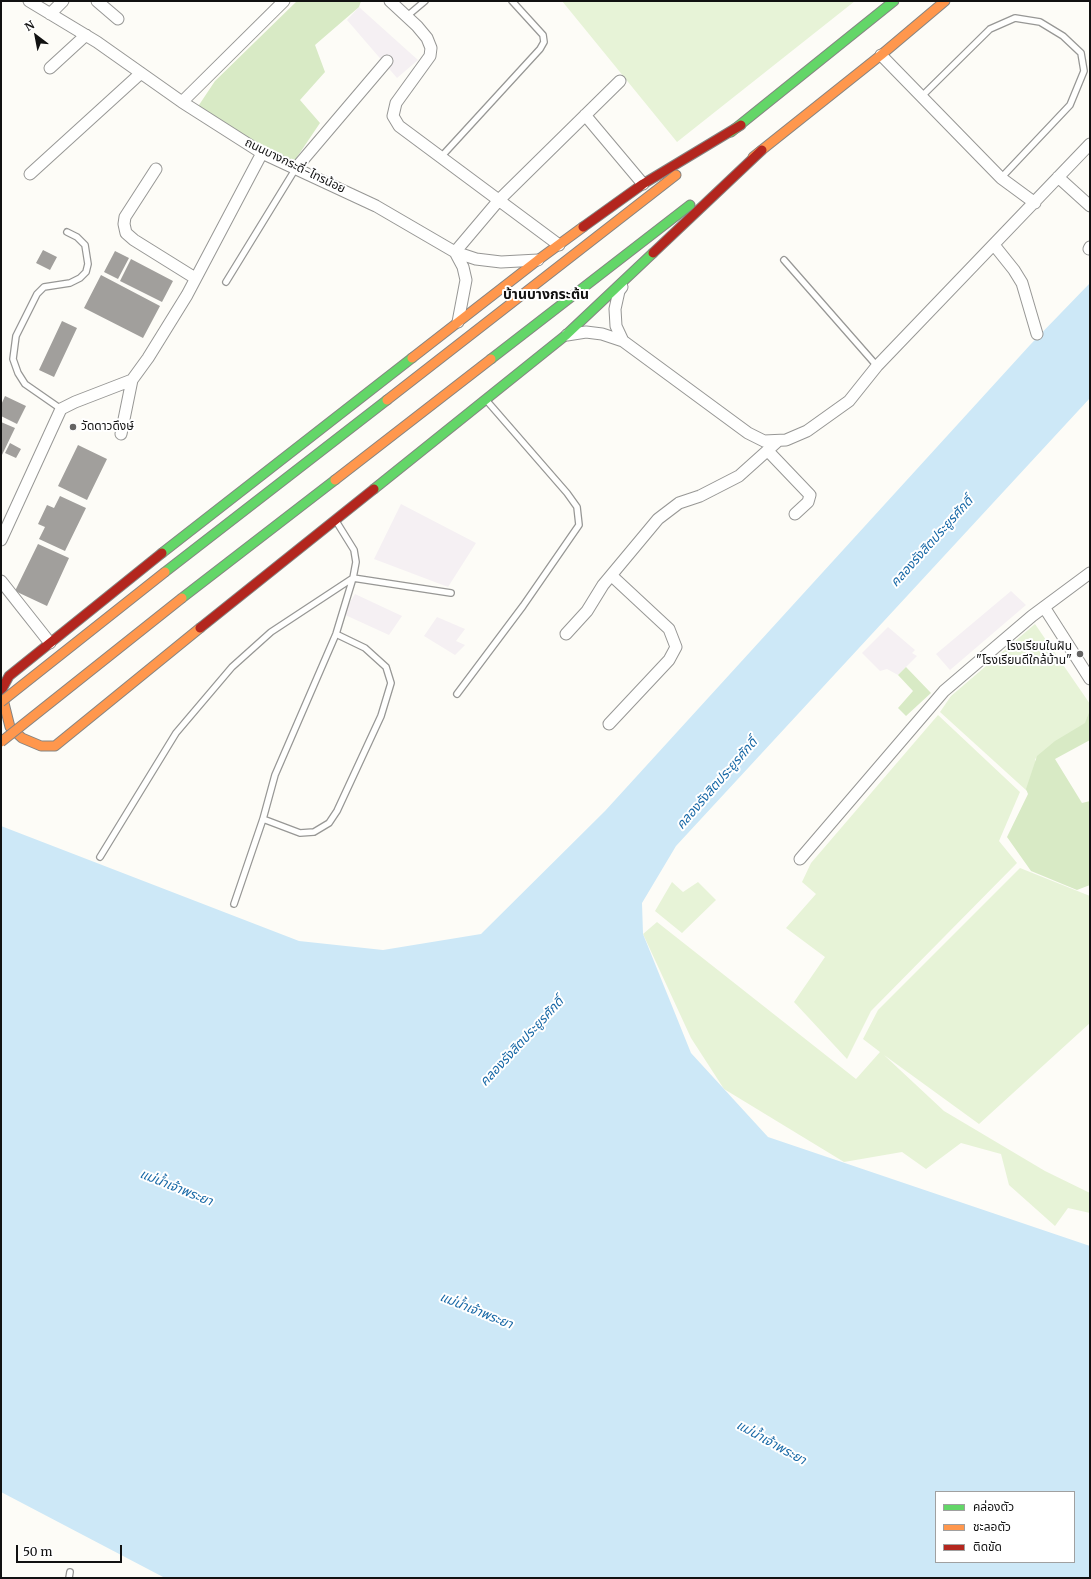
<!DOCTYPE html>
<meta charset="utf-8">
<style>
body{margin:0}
#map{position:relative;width:1091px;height:1579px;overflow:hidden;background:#fdfcf7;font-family:Merriweather,"Noto Sans Thai",serif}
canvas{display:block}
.frame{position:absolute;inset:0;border:2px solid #111;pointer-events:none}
.legend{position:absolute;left:935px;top:1491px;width:140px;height:72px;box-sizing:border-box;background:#fff;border:1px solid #a0a0a0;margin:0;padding:5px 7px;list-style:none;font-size:12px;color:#111}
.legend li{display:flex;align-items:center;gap:8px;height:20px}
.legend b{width:20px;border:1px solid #a0a0a0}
.north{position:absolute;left:16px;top:16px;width:40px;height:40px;-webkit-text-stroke:3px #fff;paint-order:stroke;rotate:328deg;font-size:11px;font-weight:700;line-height:16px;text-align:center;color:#111}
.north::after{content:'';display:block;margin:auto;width:14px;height:18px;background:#111;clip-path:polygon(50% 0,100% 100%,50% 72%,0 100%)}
.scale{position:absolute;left:16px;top:1545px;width:106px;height:18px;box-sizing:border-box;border:2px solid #111;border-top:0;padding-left:5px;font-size:12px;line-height:14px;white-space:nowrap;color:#111;-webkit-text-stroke:3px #fff;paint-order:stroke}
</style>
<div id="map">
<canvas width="1091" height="1579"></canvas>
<div class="frame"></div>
<ul class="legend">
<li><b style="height:5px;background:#63d668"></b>คล่องตัว</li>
<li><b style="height:5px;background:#ff974d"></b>ชะลอตัว</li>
<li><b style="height:5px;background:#b3261e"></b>ติดขัด</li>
</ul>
<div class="north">N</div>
<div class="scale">50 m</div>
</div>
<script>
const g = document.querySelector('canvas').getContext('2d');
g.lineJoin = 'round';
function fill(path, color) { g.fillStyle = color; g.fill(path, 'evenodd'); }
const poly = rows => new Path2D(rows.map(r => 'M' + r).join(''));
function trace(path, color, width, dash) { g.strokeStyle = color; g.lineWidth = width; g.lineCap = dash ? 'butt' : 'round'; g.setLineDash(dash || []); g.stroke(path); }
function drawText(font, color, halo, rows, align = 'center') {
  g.font = font + ' Merriweather,"Noto Sans Thai",serif'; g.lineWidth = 4; g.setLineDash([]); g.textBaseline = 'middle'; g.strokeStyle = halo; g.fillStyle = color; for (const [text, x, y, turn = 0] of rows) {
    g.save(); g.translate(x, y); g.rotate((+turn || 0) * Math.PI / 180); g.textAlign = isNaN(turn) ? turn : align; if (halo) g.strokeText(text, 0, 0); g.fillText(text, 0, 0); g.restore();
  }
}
const industrial = poly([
 [359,7,418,60,397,78,347,20],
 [401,504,476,543,448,587,374,559],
 [1011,591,1026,605,950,670,936,654],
 [355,594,402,616,389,635,343,614],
 [437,617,465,629,456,641,465,645,455,655,424,636],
 [888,627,915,650,912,653,917,656,898,675,887,669,880,671,862,653]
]);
const green = poly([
 [562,1,855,1,677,142],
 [1035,624,1090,704,1090,722,1035,759,1040,783,1027,791,940,712,951,696],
 [938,715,1020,792,999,841,1017,863,871,1011,847,1059,794,1002,825,957,786,928,816,894,802,882,811,863],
 [1020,868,1090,896,1090,1023,979,1124,884,1055,944,1111,1045,1171,1090,1193,1090,1213,1068,1208,1055,1226,1009,1185,1001,1154,961,1143,926,1169,902,1152,844,1162,724,1089,691,1038,643,934,657,922,856,1079,880,1052,863,1039,878,1010],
 [672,882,683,892,698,882,716,900,682,933,655,911]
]);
const forest = poly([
 [297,1,361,1,359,7,315,45,325,72,300,100,320,123,293,163,259,150,197,108,215,81],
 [906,667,931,693,906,716,898,708,913,691,898,675],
 [1090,710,1090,740,1055,759,1082,803,1090,801,1090,885,1077,890,1031,871,1007,837,1028,794,1026,789,1037,756,1055,741,1085,723]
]);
const water = poly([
 [1090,283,1090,398,676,846,642,903,643,934,691,1053,768,1137,1090,1246,1090,1578,165,1578,1,1492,1,826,299,941,383,950,481,934,605,811,1030,345],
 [936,1492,1074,1492,1074,1562,936,1562]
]);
const building = poly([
 [43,250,57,257,50,270,36,263],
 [115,251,129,258,118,279,104,272],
 [131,259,173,281,162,302,120,281],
 [101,275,160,306,143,338,84,308],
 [62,321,77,328,54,377,39,370],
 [5,396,26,406,17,424,1,416,1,405],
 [1,422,15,428,1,457],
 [10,443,21,449,16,458,5,453],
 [78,445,107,459,87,500,58,486],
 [60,496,86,508,65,551,39,539,45,527,38,524,47,505,54,508],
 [38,544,69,558,47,606,15,591]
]);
const lane = poly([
 [406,17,425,1],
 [921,97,990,29,1015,18,1040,22,1063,36,1081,53,1084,71,1070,105,1001,178],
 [441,157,540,49,544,42,543,35,512,1],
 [784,260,877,366],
 [226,282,296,168],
 [61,409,25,384,18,373,13,359,16,336,37,294,44,287,70,283,80,278,86,272,88,264,85,245,77,237,67,232],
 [457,694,523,606,579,525,577,507,567,493,487,401],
 [263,819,300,833,314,832,329,823,337,811,381,716,391,683,386,667,365,648,336,634],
 [100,857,176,733,232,667,271,632,353,578,451,593],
 [234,904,263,819,275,775,336,634,353,578,356,562,354,550,336,521],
 [69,1578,70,1572]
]);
const street = poly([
 [29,1,97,42,182,102,262,153,376,206,455,252,476,259,501,262,538,260],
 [97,1,118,19],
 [390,1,417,26,427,38,431,48,430,56,396,103,393,116,399,126,559,245],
 [50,14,63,1],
 [881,55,1001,178,1035,203],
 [50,68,86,35],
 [182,102,284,1],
 [585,115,643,184],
 [296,168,387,61],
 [156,169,125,217,124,224,126,233,134,240,195,278],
 [30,174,141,73],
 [1058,177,1090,206],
 [994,245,1014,270,1022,283,1037,334],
 [1089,249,1090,247],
 [455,252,499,200,620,81],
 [455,252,463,267,466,280,458,322],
 [622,287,619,291,615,309,616,326,623,341],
 [567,335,586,332,602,334,623,341,748,433,764,441,786,440,807,431,849,401,877,366,1090,144],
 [121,434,132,380],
 [768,451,810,495,808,502,795,514],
 [1,540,61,409,75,402,132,380,148,358,187,295,262,153],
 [1,581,50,643],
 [1044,607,1090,679],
 [566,634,587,611,603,585,658,519,679,503,700,496,739,476,778,441],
 [609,724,669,660,676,647,669,629,612,576],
 [800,859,944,691,1032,616,1090,573]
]);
const fast = poly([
 [731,132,894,1],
 [491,359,690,205],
 [374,489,566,335,653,253],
 [162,553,412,358],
 [165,572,387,400],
 [182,598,335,480]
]);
const slow = poly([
 [753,157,881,55,945,1],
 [412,358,538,260,583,227],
 [387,400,676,175],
 [335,480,491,359],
 [1,691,10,727,22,738,41,746,55,746,200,628]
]);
const jam = poly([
 [583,227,643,184,741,125],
 [653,253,762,150],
 [200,628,374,489],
 [1,691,9,676,162,553]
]);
const slowBridge = poly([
 [1,702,165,572],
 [1,742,182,598]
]);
const markers = [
 [73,427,4,"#646362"],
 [1080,654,4,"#646362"]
];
const streetNames = [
 ["ถนนบางกระดี่-ไทรน้อย",295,166,26]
];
const poiNames = [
 ["วัดดาวดึงษ์",81,427],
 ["โรงเรียนในฝัน",1072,647,"right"],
 ["\"โรงเรียนดีใกล้บ้าน\"",1072,661,"right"]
];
const waterNames = [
 ["คลองรังสิตประยูรศักดิ์",932,542,-48],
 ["คลองรังสิตประยูรศักดิ์",717,784,-49],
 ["คลองรังสิตประยูรศักดิ์",522,1042,-47],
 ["แม่น้ำเจ้าพระยา",176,1188,22],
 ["แม่น้ำเจ้าพระยา",476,1311,22],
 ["แม่น้ำเจ้าพระยา",771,1443,29]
];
const quarterNames = [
 ["บ้านบางกระต้น",546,295]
];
fill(industrial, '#f5f0f3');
fill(green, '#e7f3d7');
fill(forest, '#d8eac5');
fill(water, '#cde8f7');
fill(building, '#a19f9c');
trace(lane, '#979795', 8);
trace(street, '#979795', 13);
trace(fast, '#858482', 11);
trace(slow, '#858482', 11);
trace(jam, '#858482', 11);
trace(lane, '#fffffe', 5.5);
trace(street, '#fffffe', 11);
trace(fast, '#63d668', 9);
trace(slow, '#ff974d', 9);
trace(jam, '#b3261e', 9);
trace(slowBridge, '#858482', 11, []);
trace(slowBridge, '#ff974d', 9);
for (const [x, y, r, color] of markers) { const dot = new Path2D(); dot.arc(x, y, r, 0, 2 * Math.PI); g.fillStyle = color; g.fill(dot); trace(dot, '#fff', 1.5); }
drawText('12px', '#111', '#fff', streetNames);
drawText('12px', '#111', '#fff', poiNames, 'left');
drawText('italic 13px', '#1768a6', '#fff', waterNames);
drawText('bold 14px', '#111', '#fff', quarterNames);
</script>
